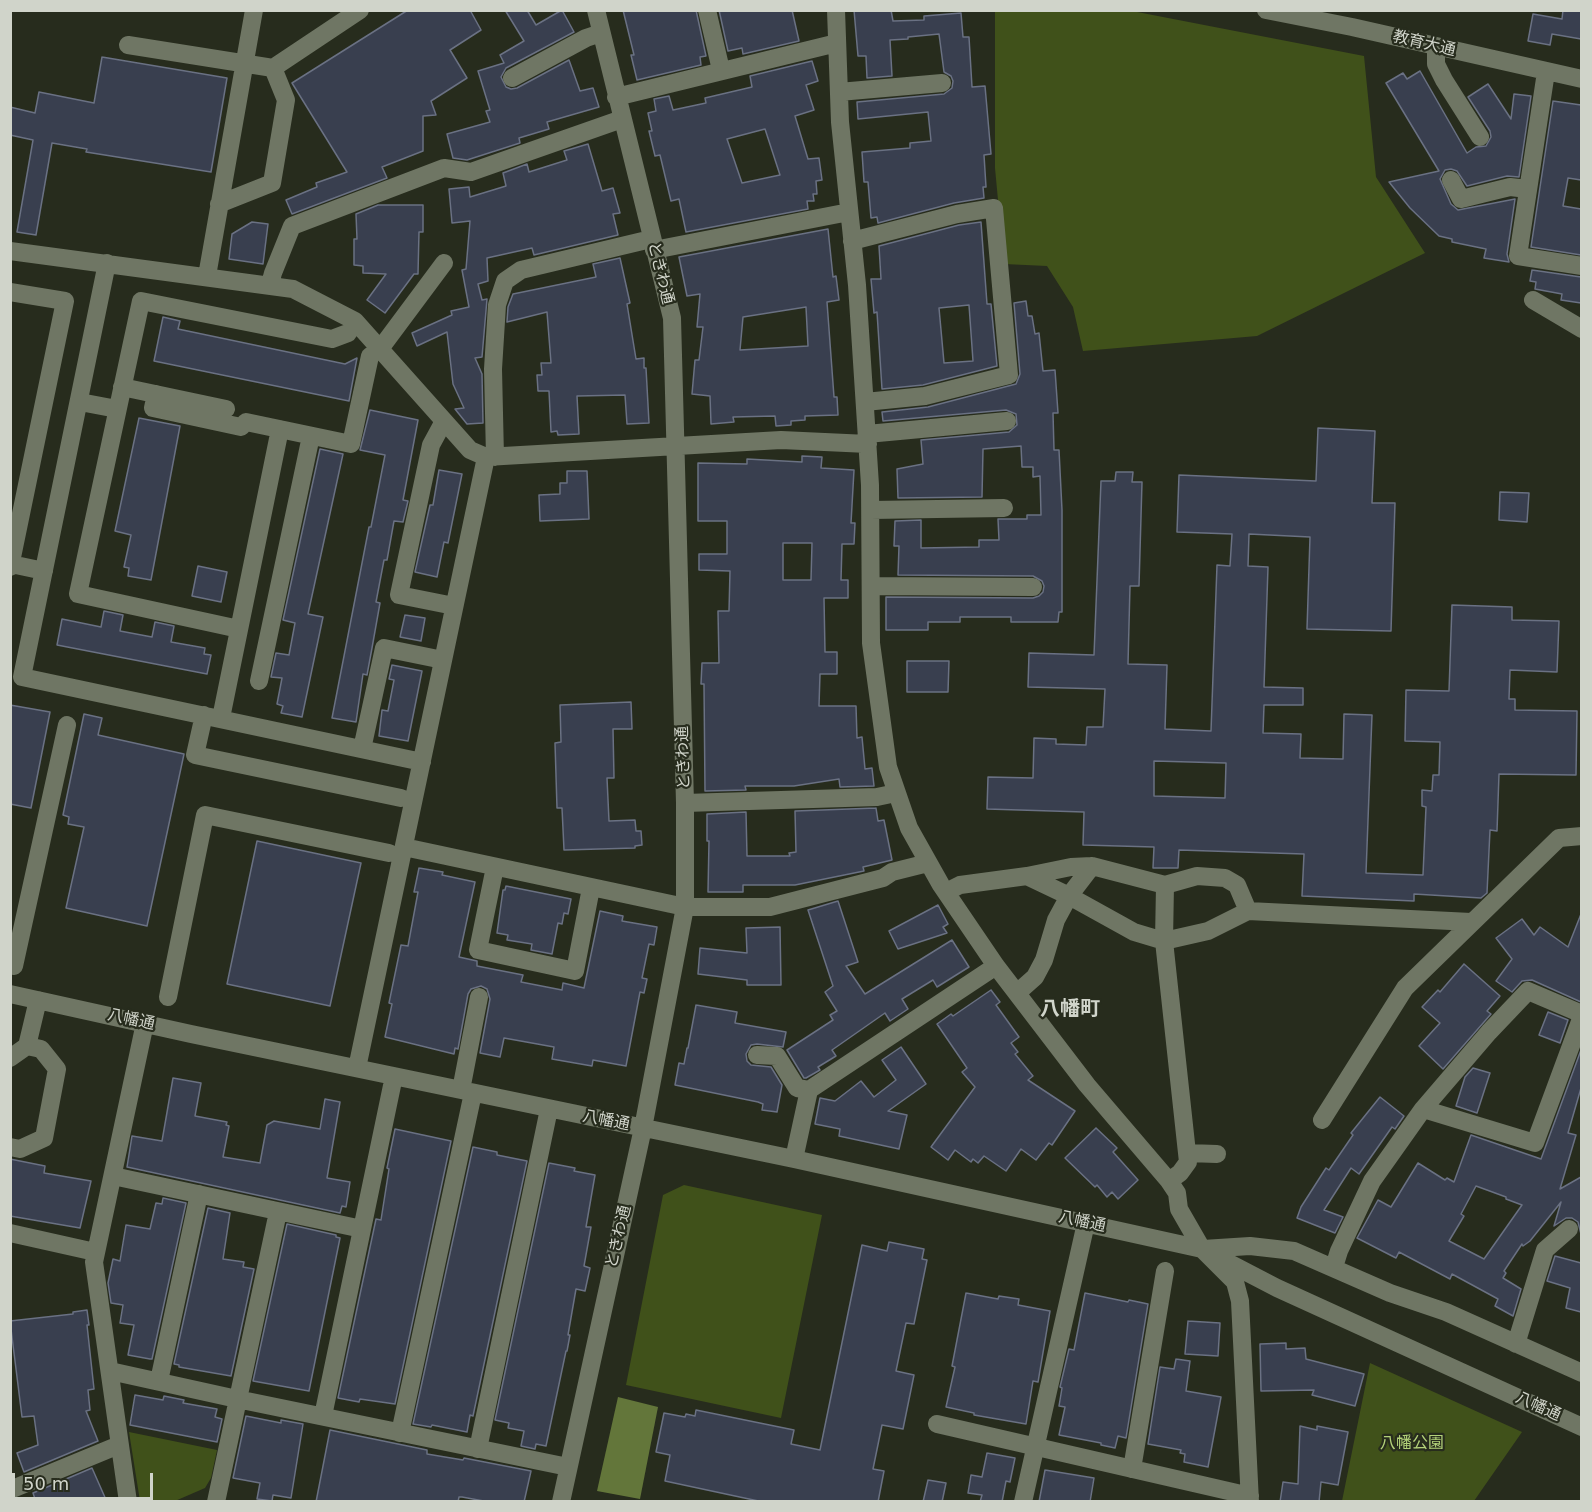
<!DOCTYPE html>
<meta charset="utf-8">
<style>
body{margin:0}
#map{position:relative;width:1592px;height:1512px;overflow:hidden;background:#272c1d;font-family:"DejaVu Sans",sans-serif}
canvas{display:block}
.frame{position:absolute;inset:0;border:12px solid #d0d4ca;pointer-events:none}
.scale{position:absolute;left:12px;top:1473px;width:141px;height:27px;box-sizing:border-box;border:3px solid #d0d4ca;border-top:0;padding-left:8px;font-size:18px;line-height:21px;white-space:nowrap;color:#d0d4ca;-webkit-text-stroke:4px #272c1d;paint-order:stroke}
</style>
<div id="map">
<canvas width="1592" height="1512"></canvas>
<div class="frame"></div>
<div class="scale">50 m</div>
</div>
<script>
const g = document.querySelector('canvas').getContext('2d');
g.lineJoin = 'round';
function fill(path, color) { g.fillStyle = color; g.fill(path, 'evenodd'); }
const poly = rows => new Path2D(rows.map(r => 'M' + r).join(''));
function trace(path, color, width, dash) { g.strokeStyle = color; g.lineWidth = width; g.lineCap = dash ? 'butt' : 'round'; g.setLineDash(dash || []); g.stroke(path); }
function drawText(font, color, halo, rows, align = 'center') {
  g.font = font + ' "DejaVu Sans","Noto Sans JP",sans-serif'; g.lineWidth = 4.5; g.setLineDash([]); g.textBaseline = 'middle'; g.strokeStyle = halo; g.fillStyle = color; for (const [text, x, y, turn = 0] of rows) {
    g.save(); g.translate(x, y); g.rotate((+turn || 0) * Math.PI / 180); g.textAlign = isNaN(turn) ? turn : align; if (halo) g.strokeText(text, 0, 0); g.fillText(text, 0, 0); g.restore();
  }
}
const green = poly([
 [995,11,1132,11,1364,56,1376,177,1425,253,1257,336,1083,351,1073,307,1047,266,1004,264,995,168],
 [684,1185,822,1215,781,1418,626,1385,663,1195],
 [1370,1363,1522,1432,1474,1501,1342,1501],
 [129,1432,217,1450,211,1478,205,1488,175,1501,140,1501]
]);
const water = poly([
 [618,1397,658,1407,640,1499,597,1491]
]);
const building = poly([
 [408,10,470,10,481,30,450,50,467,78,431,101,436,115,423,116,423,151,382,167,387,178,292,214,286,200,317,187,316,183,347,172,292,83,408,10],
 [505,10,527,10,536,25,562,10,574,32,506,68,501,77,506,87,511,89,517,88,569,60,580,91,593,88,599,107,547,122,549,129,519,138,520,143,467,160,453,158,447,134,490,122,486,111,490,110,478,71,504,63,500,55,524,41,505,10],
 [623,10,696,10,706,56,700,57,701,65,637,80,631,55,634,55,623,10],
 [719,10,792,10,799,41,743,54,742,48,728,51,719,10],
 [854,10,891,10,893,21,924,20,924,16,961,13,963,37,969,37,972,87,985,86,991,154,984,155,986,187,983,187,984,198,954,203,878,223,877,217,871,218,868,182,864,182,862,152,910,148,910,143,931,141,928,112,858,119,857,102,944,94,952,88,953,81,951,76,944,72,939,34,908,37,908,39,890,40,892,76,867,78,866,56,858,56,854,10],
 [1563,10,1581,10,1581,39,1552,34,1550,45,1528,41,1533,14,1562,19,1563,10],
 [102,57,227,78,211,172,86,152,87,149,52,143,36,235,17,232,33,140,10,135,10,107,35,113,39,92,94,103,102,57],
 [812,61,818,81,806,85,814,110,795,116,808,159,819,158,822,180,816,181,817,194,813,194,814,201,807,201,808,209,686,232,679,199,671,201,660,155,655,156,649,131,652,131,648,113,656,111,654,99,669,96,673,110,706,103,705,98,752,87,750,76,812,61],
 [765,129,780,175,742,183,727,139,765,129],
 [1420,71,1467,153,1476,147,1486,146,1491,137,1490,131,1468,97,1488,84,1511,119,1514,94,1531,96,1519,177,1507,176,1467,186,1457,171,1451,169,1445,170,1440,179,1451,204,1458,210,1515,199,1507,254,1509,262,1484,258,1486,249,1452,242,1452,239,1439,236,1410,208,1389,182,1439,171,1386,83,1403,73,1407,79,1420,71],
 [1553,101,1581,105,1581,180,1568,178,1563,206,1581,209,1581,255,1531,247,1553,101],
 [588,144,602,191,613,188,620,213,613,214,618,235,534,255,532,248,487,258,488,281,478,284,482,300,487,299,482,357,475,358,482,374,483,423,467,424,455,409,464,408,453,384,447,332,417,346,412,333,452,315,451,311,469,307,462,270,466,269,470,221,452,223,449,189,469,187,470,197,506,186,503,173,527,164,529,172,567,160,564,151,588,144],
 [378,205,423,205,423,232,419,232,418,274,414,274,385,313,367,300,386,274,363,273,363,266,354,265,354,239,357,239,356,214,378,205],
 [252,222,268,224,263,264,229,259,232,234,252,222],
 [981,222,987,304,991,304,997,366,923,385,882,389,877,312,874,313,871,279,881,279,879,246,959,225,981,222],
 [969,305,973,361,944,363,939,308,969,305],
 [828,229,833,277,836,276,839,300,827,302,834,397,837,397,838,415,805,416,805,420,791,421,791,425,776,426,775,416,733,417,734,422,711,424,710,396,692,394,695,360,699,360,703,327,697,327,700,294,687,296,679,257,828,229],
 [806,307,808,346,740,350,743,317,806,307],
 [620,258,630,303,627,304,636,359,644,358,644,368,646,368,649,423,627,424,625,395,577,396,579,434,558,435,557,431,551,432,549,391,538,391,537,375,542,375,541,363,551,363,547,312,507,322,508,307,513,294,596,277,593,264,620,258],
 [1532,270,1581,277,1581,303,1561,300,1562,294,1535,289,1536,282,1530,281,1532,270],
 [1026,301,1028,316,1032,316,1035,334,1039,333,1043,371,1055,370,1058,413,1053,413,1054,450,1059,450,1062,510,1062,612,1059,612,1058,622,1011,622,1011,617,960,617,960,622,928,622,928,630,886,630,886,597,1033,598,1039,596,1043,592,1044,586,1042,581,1033,576,898,575,899,546,894,546,895,521,921,520,921,548,979,547,979,540,999,540,998,519,1027,519,1027,515,1041,515,1040,476,1033,477,1033,467,1022,467,1021,446,983,449,982,497,898,498,897,469,923,464,921,440,1009,432,1017,425,1016,414,1006,410,883,421,882,412,928,407,1016,384,1020,374,1014,303,1026,301],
 [163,317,180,321,178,329,345,364,357,358,349,401,154,361,163,317],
 [370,410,418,420,403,500,408,501,403,522,394,521,387,560,384,560,376,602,380,603,372,648,367,675,363,674,356,722,332,718,369,527,371,527,385,455,360,450,370,410],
 [139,418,180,426,151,580,128,576,129,568,124,567,131,535,115,531,139,418],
 [1318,428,1375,431,1372,503,1395,503,1391,631,1307,629,1310,537,1249,534,1248,566,1268,567,1264,687,1303,688,1303,705,1264,705,1263,733,1301,734,1300,758,1343,759,1344,714,1372,715,1366,873,1423,875,1426,807,1422,806,1422,790,1432,791,1433,775,1439,775,1440,742,1405,741,1406,690,1449,691,1452,605,1512,607,1512,620,1559,621,1557,672,1510,670,1509,699,1515,699,1515,710,1577,711,1576,775,1499,774,1497,831,1490,830,1487,893,1481,898,1414,894,1414,901,1302,896,1304,854,1179,850,1178,868,1153,868,1154,847,1083,845,1084,812,987,809,988,777,1033,778,1034,738,1056,739,1056,744,1086,745,1087,727,1103,727,1105,689,1028,687,1029,653,1094,655,1101,481,1115,481,1116,472,1133,472,1132,482,1142,482,1139,586,1130,586,1128,664,1167,665,1165,729,1211,731,1217,565,1230,566,1232,534,1177,532,1179,475,1316,481,1318,428],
 [1154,761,1226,763,1225,798,1154,796,1154,761],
 [320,449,343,454,308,614,323,617,302,717,281,713,283,706,277,704,282,678,271,677,276,653,289,655,295,623,283,620,320,449],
 [802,456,822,457,821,468,854,470,851,523,855,523,854,544,842,544,841,580,848,580,848,598,824,598,825,652,837,652,837,674,820,674,819,706,856,706,857,738,862,737,865,769,872,768,874,786,840,787,839,779,794,786,745,786,746,790,705,791,704,684,701,684,702,663,719,663,718,611,729,611,730,571,699,570,699,554,727,554,727,521,698,521,698,463,747,464,747,459,802,462,802,456],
 [783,543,812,543,811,580,783,580,783,543],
 [439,470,462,474,448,543,444,542,437,577,415,572,430,505,433,505,439,470],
 [567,471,587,471,589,519,540,521,539,495,560,494,560,483,567,483,567,471],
 [1500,492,1529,493,1527,522,1499,520,1500,492],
 [198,566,227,572,221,602,192,596,198,566],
 [104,611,123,615,120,631,152,637,155,622,174,626,171,642,205,648,204,654,211,655,207,674,57,645,62,619,101,627,104,611],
 [405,615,425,618,421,641,400,637,405,615],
 [907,661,949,661,948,692,907,692,907,661],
 [392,665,422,671,408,741,379,736,382,710,388,711,394,680,389,679,392,665],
 [631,702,632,729,613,729,614,778,607,778,609,821,635,820,636,831,641,831,642,845,635,846,635,848,564,850,562,808,557,808,555,743,561,742,560,705,631,702],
 [10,705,50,712,31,808,10,804,10,705],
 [84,714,102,718,98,735,184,754,147,926,66,908,84,827,68,824,69,817,63,815,84,714],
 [876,808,878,821,884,820,892,860,863,867,864,871,795,885,743,885,743,892,708,892,709,841,707,841,707,814,746,812,747,856,790,856,789,853,796,852,795,811,876,808],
 [257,841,361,863,330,1006,227,984,257,841],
 [419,868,443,872,442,875,475,882,459,957,477,961,477,966,523,975,521,982,562,990,563,983,584,988,600,911,623,916,622,921,657,927,654,945,649,944,642,978,647,979,644,993,640,992,626,1066,593,1060,592,1066,552,1059,554,1047,504,1038,500,1057,480,1053,490,999,487,989,481,986,471,989,468,994,458,1049,455,1048,454,1054,385,1037,392,1004,389,1003,401,945,408,946,418,892,414,892,419,868],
 [506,886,571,899,568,914,564,913,562,924,558,923,552,954,531,950,532,944,507,940,508,935,497,933,503,890,505,890,506,886],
 [838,901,858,962,846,966,865,994,952,940,969,967,937,987,933,980,902,999,908,1009,890,1021,885,1013,832,1050,836,1056,818,1067,820,1070,806,1078,804,1078,787,1050,833,1020,830,1015,837,1011,825,992,833,986,808,910,838,901],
 [938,905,948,924,943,927,947,933,898,949,889,931,938,905],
 [1581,914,1581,1002,1532,980,1522,981,1512,992,1496,981,1512,959,1496,938,1522,919,1534,935,1540,927,1568,947,1581,914],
 [780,927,781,985,747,985,747,980,698,974,700,948,747,953,746,928,780,927],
 [1464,964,1500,996,1487,1011,1491,1014,1443,1069,1419,1046,1440,1023,1422,1007,1438,990,1440,992,1464,964],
 [991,990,1000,1002,996,1005,1019,1037,1011,1043,1018,1052,1015,1054,1033,1076,1028,1080,1075,1111,1052,1145,1049,1143,1036,1160,1021,1149,1006,1171,984,1156,978,1163,973,1159,971,1162,955,1150,948,1160,931,1147,975,1087,962,1072,967,1068,937,1024,951,1014,953,1016,991,990],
 [696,1005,737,1012,735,1023,786,1032,783,1047,757,1044,751,1045,746,1054,747,1061,751,1065,771,1067,782,1085,777,1112,762,1110,763,1104,758,1102,675,1085,679,1063,684,1064,687,1048,688,1048,696,1005],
 [1548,1012,1568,1020,1560,1043,1539,1035,1548,1012],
 [901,1047,926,1084,888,1111,907,1115,899,1149,839,1136,840,1129,815,1124,820,1098,835,1101,861,1081,874,1097,896,1080,882,1060,901,1047],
 [1581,1050,1581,1088,1568,1133,1576,1135,1560,1189,1581,1177,1581,1234,1578,1222,1572,1218,1566,1218,1554,1226,1561,1202,1530,1241,1523,1246,1522,1244,1504,1271,1506,1273,1503,1278,1521,1289,1513,1316,1495,1306,1498,1299,1452,1274,1450,1279,1399,1252,1396,1258,1357,1238,1378,1200,1391,1207,1418,1163,1445,1180,1447,1178,1454,1182,1471,1135,1541,1159,1581,1050],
 [1476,1186,1506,1197,1506,1199,1522,1205,1484,1259,1449,1241,1464,1216,1461,1214,1476,1186],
 [1473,1068,1490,1073,1477,1113,1456,1106,1465,1077,1473,1068],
 [173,1078,201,1083,195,1116,227,1122,226,1125,229,1126,223,1157,260,1163,267,1125,274,1121,320,1129,325,1099,340,1102,327,1178,350,1182,346,1207,342,1206,340,1213,127,1167,132,1136,162,1141,173,1078],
 [1380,1097,1404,1116,1395,1129,1392,1127,1359,1174,1351,1168,1324,1210,1343,1217,1335,1233,1297,1218,1301,1207,1326,1168,1329,1170,1353,1135,1351,1133,1380,1097],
 [1096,1128,1117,1148,1113,1152,1138,1180,1118,1199,1112,1192,1107,1197,1097,1185,1095,1187,1065,1158,1096,1128],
 [395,1129,451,1141,395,1404,360,1399,359,1402,338,1398,376,1219,381,1220,389,1169,387,1168,395,1129],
 [473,1147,497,1152,497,1155,527,1161,473,1416,470,1415,467,1432,432,1425,431,1427,413,1424,473,1147],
 [10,1159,45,1166,44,1173,91,1181,80,1228,10,1216,10,1159],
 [549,1163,575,1168,574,1171,595,1175,586,1227,591,1227,584,1266,590,1268,585,1291,576,1289,568,1335,570,1335,567,1351,566,1351,546,1446,536,1444,535,1449,521,1446,524,1431,508,1428,509,1423,495,1420,549,1163],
 [163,1198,186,1203,152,1359,150,1359,128,1355,134,1325,120,1323,123,1305,111,1303,108,1283,113,1259,120,1261,126,1225,150,1229,156,1203,162,1204,163,1198],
 [208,1208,230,1213,223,1259,244,1262,243,1267,254,1269,231,1376,179,1367,179,1365,174,1364,208,1208],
 [287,1224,336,1235,336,1237,340,1238,309,1391,253,1381,287,1224],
 [889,1242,924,1249,922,1259,927,1260,914,1324,906,1323,896,1371,914,1375,903,1429,882,1425,873,1469,884,1471,878,1502,763,1502,665,1481,670,1455,656,1452,664,1413,685,1417,686,1414,695,1416,696,1410,794,1430,791,1444,820,1450,862,1245,887,1251,889,1242],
 [1555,1256,1581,1263,1581,1312,1566,1308,1570,1288,1547,1281,1555,1256],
 [966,1293,998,1299,999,1296,1019,1299,1018,1305,1050,1311,1038,1382,1033,1381,1026,1424,974,1415,974,1413,946,1407,955,1367,952,1366,966,1293],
 [1085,1293,1128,1302,1129,1300,1148,1304,1126,1438,1118,1436,1115,1448,1101,1445,1101,1443,1059,1435,1065,1407,1059,1406,1062,1388,1060,1387,1069,1349,1074,1350,1085,1293],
 [87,1310,89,1325,87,1325,94,1389,88,1390,90,1410,86,1411,98,1441,24,1472,17,1453,38,1445,34,1416,22,1417,10,1321,73,1314,73,1312,87,1310],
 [1188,1321,1220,1323,1218,1356,1185,1354,1188,1321],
 [1286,1343,1286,1349,1305,1348,1306,1359,1364,1374,1355,1406,1312,1395,1314,1390,1261,1391,1260,1344,1286,1343],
 [1176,1359,1190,1361,1186,1391,1221,1397,1208,1467,1184,1462,1185,1454,1180,1453,1181,1450,1148,1444,1160,1367,1174,1369,1176,1359],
 [135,1395,163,1400,164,1396,184,1400,183,1403,217,1409,215,1417,222,1419,217,1442,130,1425,135,1395],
 [246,1416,281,1423,281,1420,303,1424,291,1498,273,1495,272,1501,257,1499,260,1483,233,1478,246,1416],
 [1300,1426,1317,1430,1317,1426,1348,1432,1338,1485,1321,1482,1319,1502,1280,1502,1283,1482,1298,1484,1300,1426],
 [330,1430,427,1450,427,1454,463,1460,464,1458,531,1471,524,1502,489,1502,462,1497,459,1497,458,1502,316,1502,330,1430],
 [987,1453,1015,1458,1010,1482,1006,1481,1002,1502,980,1502,982,1495,968,1493,971,1475,982,1477,987,1453],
 [92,1468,107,1502,36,1502,33,1493,92,1468],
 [1045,1470,1094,1478,1090,1502,1039,1502,1045,1470],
 [928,1480,946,1483,942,1502,923,1502,928,1480]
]);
const minor = poly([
 [707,10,721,70],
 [836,10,840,122,857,285,870,485,871,643,888,767,909,828,941,885,996,966,1087,1085,1169,1181,1177,1193,1179,1209,1202,1249,1235,1282,1240,1301,1250,1502],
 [1266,10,1352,27,1582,79],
 [128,45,273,68,360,10],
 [1436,47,1436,64,1444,80,1480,137],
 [1546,72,1518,256,1582,266],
 [512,78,586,38,601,33],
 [839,92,942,83],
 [616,97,837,43],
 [1451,180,1461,199,1510,187,1528,189],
 [219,204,272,183,286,100,273,68],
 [852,241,957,214,994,208,1009,375,925,396,865,402],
 [654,250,849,212],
 [10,251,293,289,355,321,470,450,486,457,781,440,868,444],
 [107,263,22,677,422,762],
 [207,276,254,10],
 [270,284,273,273,292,226,444,168,471,172,622,119],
 [10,292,65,301,10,567],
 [1533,300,1582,329],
 [380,349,444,263],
 [122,387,226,409],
 [156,394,153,408,241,427,246,422,351,444,370,356],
 [80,402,117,409],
 [444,421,431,445,399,595,454,606],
 [867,434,1007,421],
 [495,457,493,369,497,305,505,281,521,270,651,239],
 [871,510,1004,508],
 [11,564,44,571],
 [871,586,1033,587],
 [239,629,78,594,141,301,332,339,348,333],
 [259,681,311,436],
 [204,715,195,755,401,798],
 [221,718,280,429],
 [362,749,384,648,443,660],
 [685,803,877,797,896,793],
 [404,847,685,907,770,907,883,878,892,872,928,863],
 [495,867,478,950,575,971,591,888],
 [1027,876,1071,867,1092,866,1165,885,1197,876,1225,878,1237,885,1248,911],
 [946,892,960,885,1027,876,1069,896,1134,932,1164,941,1165,885],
 [14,966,67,725],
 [1017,993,1035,977,1044,960,1056,920,1069,896,1092,866],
 [10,994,191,1034,794,1159,1202,1249,1277,1288,1582,1427],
 [168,997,205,815,389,853],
 [757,1055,777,1056,797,1088,809,1090],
 [10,1058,27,1046,38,1000],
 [357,1068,486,457],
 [461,1090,479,997],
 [1423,1109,1535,1143,1582,1016],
 [1322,1120,1405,988,1559,838,1582,836],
 [10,1147,20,1149,44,1138,57,1069,41,1049,27,1046],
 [1187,1153,1217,1154],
 [794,1159,809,1090,996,966],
 [113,1176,362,1229],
 [1169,1181,1180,1173,1188,1162,1164,941,1208,931,1248,911,1471,922],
 [10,1233,95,1252],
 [1203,1249,1250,1246,1294,1251,1390,1293,1446,1312,1582,1373],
 [1334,1267,1339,1251,1372,1181,1423,1109,1489,1032,1528,991,1582,1014],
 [1516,1344,1545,1250,1569,1229],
 [110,1371,237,1399,568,1467],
 [159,1381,199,1194],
 [323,1416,394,1076],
 [937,1424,1250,1496],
 [400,1433,473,1093],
 [478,1449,549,1109],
 [1132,1469,1165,1271],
 [10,1490,119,1445],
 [128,1502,94,1262,145,1023],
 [216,1502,278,1212],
 [561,1502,643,1128,685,907,685,803,672,318,596,10],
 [1023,1502,1086,1223]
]);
const streetNames = [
 ["教育大通",1424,44,13],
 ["ときわ通",660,273,76],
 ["ときわ通",684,758,-92],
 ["八幡通",131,1020,12],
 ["八幡通",606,1121,11],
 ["八幡通",1082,1222,12],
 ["ときわ通",619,1237,-77],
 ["八幡通",1538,1407,24]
];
const parkNames = [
 ["八幡公園",1412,1444]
];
const quarterNames = [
 ["八幡町",1070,1010]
];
fill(green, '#40511a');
fill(water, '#63763a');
fill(building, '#393f4f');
trace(building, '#6a7183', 1.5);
trace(minor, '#6f7664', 18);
drawText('16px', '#d0d4ca', '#272c1d', streetNames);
drawText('16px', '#b3d179', '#272c1d', parkNames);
drawText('bold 20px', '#d0d4ca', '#272c1d', quarterNames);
</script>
